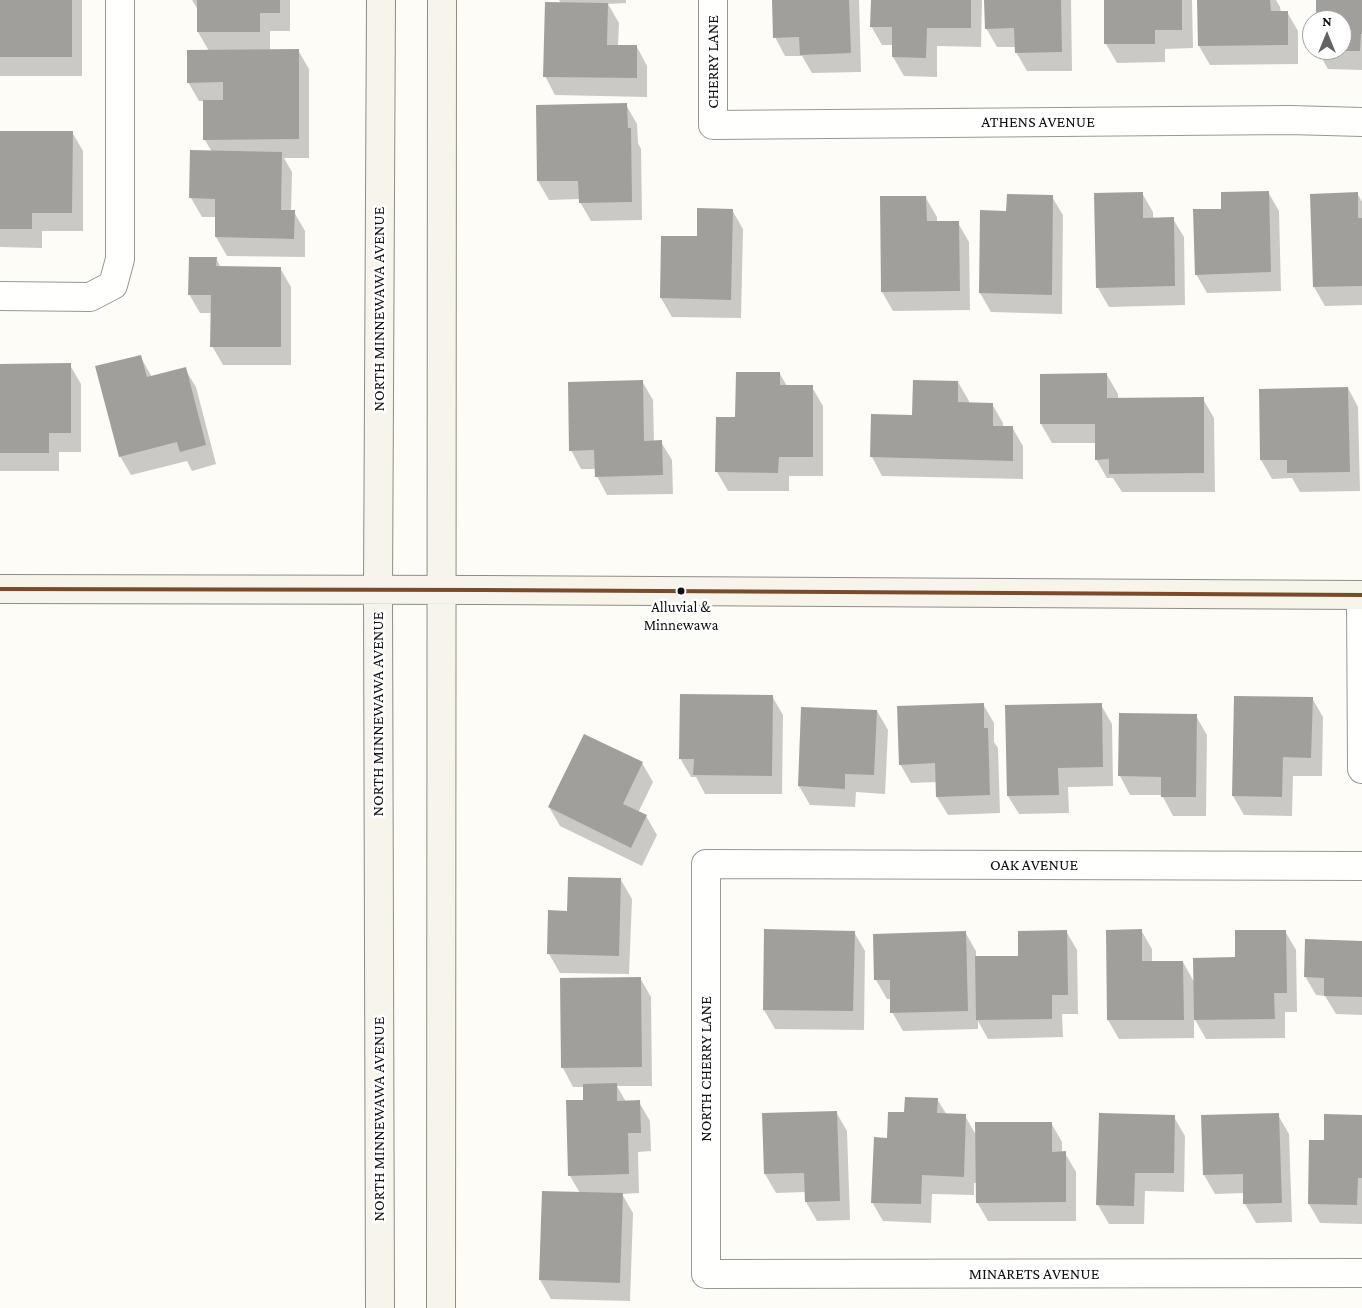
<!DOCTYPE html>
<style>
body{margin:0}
#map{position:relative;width:1362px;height:1308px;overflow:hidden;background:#fdfcf7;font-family:"Crimson Pro",serif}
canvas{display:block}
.north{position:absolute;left:1302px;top:10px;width:50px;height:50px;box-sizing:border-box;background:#fff;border:1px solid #a0a0a0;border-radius:50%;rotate:0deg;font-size:14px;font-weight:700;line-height:20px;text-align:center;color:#111}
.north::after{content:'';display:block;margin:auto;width:18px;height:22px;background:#646362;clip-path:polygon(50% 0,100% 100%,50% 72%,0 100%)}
</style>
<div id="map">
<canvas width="1362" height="1308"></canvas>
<div class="north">N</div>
</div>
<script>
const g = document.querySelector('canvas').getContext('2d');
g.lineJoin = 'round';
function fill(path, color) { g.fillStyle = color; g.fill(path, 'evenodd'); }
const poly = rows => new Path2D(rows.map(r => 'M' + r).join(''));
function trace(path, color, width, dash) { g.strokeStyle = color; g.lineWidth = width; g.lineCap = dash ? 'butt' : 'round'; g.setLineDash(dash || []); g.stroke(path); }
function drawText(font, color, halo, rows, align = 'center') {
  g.font = font + ' "Crimson Pro",serif'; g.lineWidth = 5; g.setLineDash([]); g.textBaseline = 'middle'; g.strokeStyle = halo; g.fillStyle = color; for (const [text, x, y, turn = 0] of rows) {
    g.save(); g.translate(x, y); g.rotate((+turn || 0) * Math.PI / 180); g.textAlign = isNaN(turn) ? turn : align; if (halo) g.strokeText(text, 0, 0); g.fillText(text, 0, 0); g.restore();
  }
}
const shadow = poly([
 [0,0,82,0,82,76,0,76],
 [192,0,290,0,290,31,270,31,270,50,298,50,309,69,309,158,284,158,292,172,291,212,294,212,305,231,305,257,227,256,216,237,216,217,202,217,191,198,192,152,212,152,205,140,204,101,199,101,188,82,209,51,198,32,198,10],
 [559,0,626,0,626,3,608,4,619,23,618,46,637,47,647,66,647,97,555,95,545,76,561,3],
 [773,0,859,0,861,72,812,73,802,56,785,56,775,37],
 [872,0,982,0,981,47,937,46,937,77,904,76,893,57,893,45,882,45,871,26],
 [986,0,1071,0,1072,71,1027,71,1016,52,1016,47,997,47,986,28],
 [1105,0,1192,0,1193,48,1165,49,1165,62,1117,63,1106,44],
 [1198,0,1276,0,1280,7,1281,12,1287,12,1298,31,1298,64,1210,65,1199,46],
 [1318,0,1362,0,1362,70,1328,69,1317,50,1342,50,1342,20,1317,20],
 [626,105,637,124,638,143,641,149,642,220,591,221,580,202,580,199,549,200,538,181],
 [0,132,72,132,83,151,83,231,42,231,42,248,0,247],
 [1268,192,1279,211,1281,291,1207,293,1196,274],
 [1142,193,1153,212,1153,219,1173,219,1184,237,1185,305,1109,307,1098,288],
 [1357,193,1362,202,1362,305,1325,306,1314,287],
 [1052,197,1063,215,1062,314,991,312,980,293,981,212,1007,212],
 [926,198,937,217,937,223,958,223,969,242,970,310,893,311,882,292],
 [732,210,743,229,741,318,672,317,661,298,698,237],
 [216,258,221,268,280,268,291,287,291,365,223,365,212,346,212,313,200,313,189,294],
 [140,356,152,377,185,369,196,387,216,464,192,471,187,461,131,475,120,456],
 [0,365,70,365,81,384,81,452,59,452,59,471,0,471],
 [780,374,787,386,812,387,823,406,823,476,789,476,789,491,728,491,717,472,736,419],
 [1107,375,1118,394,1118,399,1203,399,1214,418,1215,492,1122,492,1113,478,1107,478,1096,459,1096,443,1052,443,1041,424],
 [642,381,653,400,654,442,661,442,672,460,673,494,607,495,597,476,596,469,581,469,571,450],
 [958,382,969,401,969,404,992,404,1003,423,1003,427,1012,427,1023,446,1023,479,882,476,872,457,872,415,913,416],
 [1348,388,1358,407,1360,491,1300,492,1292,478,1272,479,1261,460],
 [772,696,783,715,782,794,705,794,696,777,691,777,680,758],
 [1235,697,1312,698,1323,717,1322,776,1293,776,1292,816,1244,815,1233,796],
 [983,704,994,723,994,742,998,748,1000,813,948,815,937,797,937,782,911,783,900,764],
 [1101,705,1112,724,1113,786,1068,787,1069,813,1019,814,1008,796],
 [802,708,877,711,888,730,885,794,856,792,855,807,810,805,799,786],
 [1196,716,1207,735,1206,816,1173,816,1162,795,1130,795,1120,776],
 [642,763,653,782,638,813,646,816,657,835,642,866,560,826,549,807],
 [621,880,632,899,629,974,560,973,549,954,568,912],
 [1141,930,1152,949,1152,963,1183,962,1194,982,1285,931,1296,950,1297,1012,1285,1012,1285,1038,1206,1039,1194,1018,1194,1038,1119,1039,1108,1020,1107,931],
 [1066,931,1077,950,1078,1014,1062,1014,1063,1037,988,1039,978,1021,978,1029,903,1031,892,1012,891,999,887,999,876,980,965,932,976,951,976,957,1020,957],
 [854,932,865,951,864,1030,775,1029,764,1010],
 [1362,942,1362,1015,1336,1014,1325,996,1316,995,1305,976],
 [640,978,651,997,652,1086,617,1086,626,1102,639,1102,650,1121,651,1151,638,1152,639,1193,622,1194,633,1213,630,1301,551,1299,540,1280,543,1192,580,1193,570,1176,584,1101,584,1087,573,1087,563,1068,561,979],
 [937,1099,947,1115,965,1116,976,1135,1051,1123,1062,1142,1062,1153,1065,1153,1076,1172,1076,1221,988,1221,977,1202,977,1183,974,1183,974,1195,932,1194,931,1223,883,1221,872,1202,888,1139,905,1114],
 [836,1112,847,1131,850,1220,817,1221,806,1202,806,1192,776,1193,765,1174,763,1114],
 [1278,1115,1289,1134,1292,1222,1256,1223,1245,1204,1244,1193,1215,1194,1204,1175],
 [1362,1116,1362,1224,1320,1223,1309,1204,1325,1141],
 [1174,1117,1185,1136,1184,1192,1145,1191,1144,1224,1109,1224,1098,1205]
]);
const building = poly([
 [0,0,72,0,72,57,0,57],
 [197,0,280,0,280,13,260,13,260,32,197,32],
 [772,0,849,0,851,53,800,55,799,37,773,38],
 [871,0,971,0,971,28,927,28,926,58,892,57,892,27,870,27],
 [984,0,1061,0,1062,52,1015,53,1014,28,985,29],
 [1104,0,1182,0,1182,30,1155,30,1155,44,1104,44],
 [1197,0,1270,0,1271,11,1288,11,1288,45,1198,46],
 [1316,0,1362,0,1362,34,1361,34,1360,51,1342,51,1342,20,1316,20],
 [545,2,608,3,607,45,637,45,637,78,543,77],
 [299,49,299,139,203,140,203,100,223,100,223,82,187,83,187,50],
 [627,103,628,128,631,128,632,202,579,203,578,181,537,181,536,105],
 [0,131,73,131,72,213,32,213,32,229,0,229],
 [190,150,282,152,281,210,295,210,294,239,215,237,215,199,189,198],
 [1269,191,1271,272,1195,275,1193,209,1221,209,1221,192],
 [1143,192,1143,218,1174,217,1175,286,1096,288,1094,193],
 [1358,192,1358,218,1362,218,1362,286,1313,287,1310,194],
 [1007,194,1053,195,1052,295,979,293,980,210,1006,211],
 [880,196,926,196,927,221,959,221,960,291,881,292],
 [697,208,733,209,731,300,660,298,661,236,697,236],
 [189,257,217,257,216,266,281,267,281,347,210,347,211,295,188,295],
 [141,355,147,377,186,367,206,445,180,452,177,442,119,457,95,366],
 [71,363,71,433,49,433,49,453,0,453,0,364],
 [736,372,780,372,780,385,813,385,813,457,779,457,778,473,715,472,716,417,735,417],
 [1107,373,1107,398,1204,397,1204,473,1109,474,1109,459,1095,460,1095,424,1040,424,1040,374],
 [643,380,644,441,662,440,663,475,595,477,594,450,569,451,568,382],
 [913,380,958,381,958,402,993,403,993,426,1013,426,1013,461,870,457,871,414,912,415],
 [1348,387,1350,472,1287,473,1287,460,1260,460,1259,389],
 [680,694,773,695,772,776,693,775,694,759,679,759],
 [1234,696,1313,697,1311,758,1283,757,1282,797,1232,796],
 [984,703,984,728,988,728,990,795,936,797,935,763,899,765,897,706],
 [1102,703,1103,767,1058,768,1059,795,1007,796,1005,705],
 [801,707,877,710,874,775,845,774,845,789,798,786],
 [1119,713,1197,714,1196,797,1161,797,1161,777,1118,776],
 [584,734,643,762,623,804,647,815,631,848,548,807],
 [568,877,621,878,619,956,547,954,548,910,567,911],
 [764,929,855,931,853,1011,763,1010],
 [1142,929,1142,961,1183,961,1184,1020,1107,1020,1106,930],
 [1067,930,1068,995,1052,995,1052,1019,976,1020,975,956,1018,956,1018,931],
 [1235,930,1286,930,1287,993,1274,993,1275,1019,1194,1020,1193,958,1235,957],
 [966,931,968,1011,890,1013,890,980,874,980,873,934],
 [1305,939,1362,941,1362,997,1324,996,1324,978,1304,977],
 [641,977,642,1067,561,1068,560,978],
 [617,1083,617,1101,640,1100,641,1133,628,1133,629,1174,568,1176,566,1100,583,1100,583,1084],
 [905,1097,938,1098,937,1113,966,1114,964,1177,922,1175,921,1204,871,1203,874,1137,887,1138,888,1112,904,1112],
 [837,1111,840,1201,805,1202,804,1173,764,1174,762,1113],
 [1099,1113,1175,1115,1174,1173,1135,1173,1134,1206,1096,1205],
 [1279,1113,1282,1203,1243,1204,1243,1174,1203,1175,1201,1115],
 [1324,1114,1362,1115,1362,1178,1358,1178,1357,1205,1308,1204,1309,1140,1324,1140],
 [975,1122,1052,1122,1052,1152,1066,1151,1066,1202,976,1203],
 [542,1191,623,1193,620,1283,539,1280]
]);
const street = poly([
 [713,0,713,125,1290,120,1362,122],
 [0,296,90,297,113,285,120,259,120,0],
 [1361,595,1362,769],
 [1362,866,706,864,706,1274,1362,1273]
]);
const secondary = poly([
 [0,589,483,590,1362,595],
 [380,1308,378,590,381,0],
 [441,1308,442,0]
]);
const bus1 = poly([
 [0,589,483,590,1362,595]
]);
const markers = [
 [681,591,4.5,"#111"]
];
const busNames = [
 ["Alluvial &",681,607],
 ["Minnewawa",681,625]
];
const streetNames = [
 ["CHERRY LANE",713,62,-90],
 ["ATHENS AVENUE",1038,122],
 ["NORTH MINNEWAWA AVENUE",379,309,-90],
 ["NORTH MINNEWAWA AVENUE",378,714,-90],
 ["OAK AVENUE",1034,865],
 ["NORTH CHERRY LANE",706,1069,-90],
 ["NORTH MINNEWAWA AVENUE",379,1119,-90],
 ["MINARETS AVENUE",1034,1274]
];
fill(shadow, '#0003');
fill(building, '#a19f9c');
trace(street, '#979795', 30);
trace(secondary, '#8e8d8b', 30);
trace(street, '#fffffe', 28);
trace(secondary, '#f6f4eb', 28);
trace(bus1, '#7a4b2a', 4);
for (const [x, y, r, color] of markers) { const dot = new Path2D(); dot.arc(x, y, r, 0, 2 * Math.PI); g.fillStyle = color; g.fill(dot); trace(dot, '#fff', 2); }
drawText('15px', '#111', '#fff', busNames);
drawText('16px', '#111', '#fff', streetNames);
</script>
